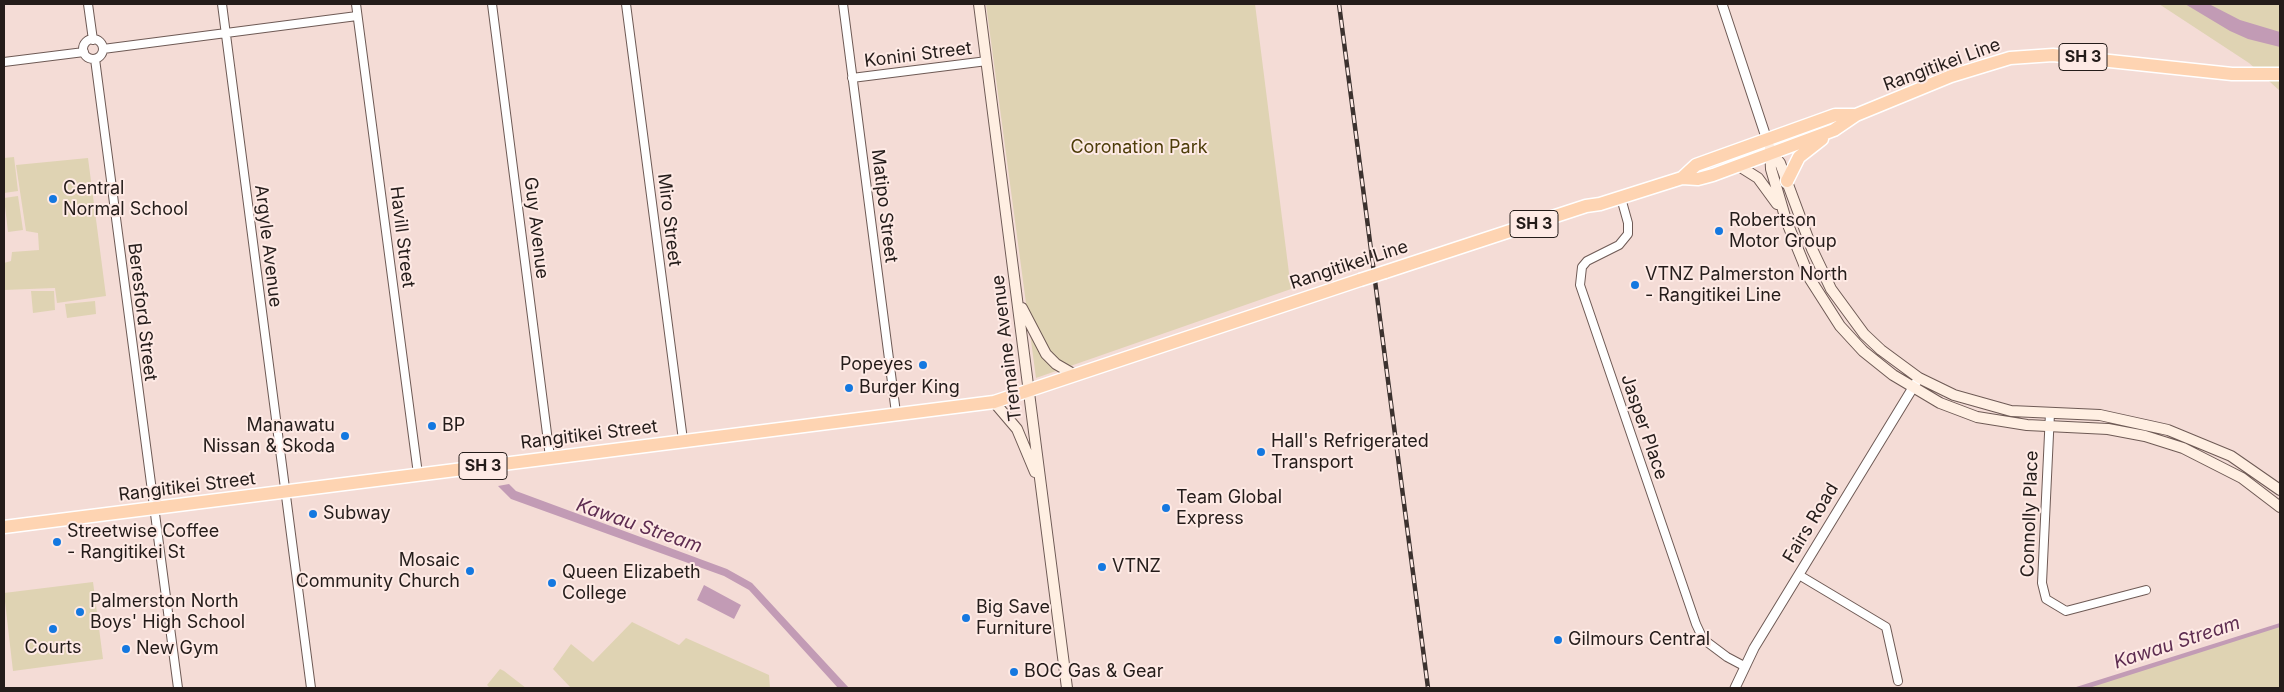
<!DOCTYPE html>
<style>
body{margin:0}
#map{position:relative;width:2284px;height:692px;overflow:hidden;background:#f4dcd6;font-family:Inter,sans-serif}
canvas{display:block}
.frame{position:absolute;inset:0;border:5px solid #241c1a;pointer-events:none}
</style>
<div id="map">
<canvas width="2284" height="692"></canvas>
<div class="frame"></div>
</div>
<script>
const g = document.querySelector('canvas').getContext('2d');
g.lineJoin = 'round';
function fill(path, color) { g.fillStyle = color; g.fill(path, 'evenodd'); }
const poly = rows => new Path2D(rows.map(r => 'M' + r).join(''));
function trace(path, color, width, dash) { g.strokeStyle = color; g.lineWidth = width; g.lineCap = dash ? 'butt' : 'round'; g.setLineDash(dash || []); g.stroke(path); }
function drawText(font, color, halo, rows, align = 'center') {
  g.font = font + ' Inter,sans-serif'; g.lineWidth = 4; g.setLineDash([]); g.textBaseline = 'middle'; g.strokeStyle = halo; g.fillStyle = color; for (const [text, x, y, turn = 0] of rows) {
    g.save(); g.translate(x, y); g.rotate((+turn || 0) * Math.PI / 180); g.textAlign = isNaN(turn) ? turn : align; if (halo) g.strokeText(text, 0, 0); g.fillText(text, 0, 0); g.restore();
  }
}
const green = poly([
 [986,4,1255,4,1291,289,1036,378],
 [2159,4,2280,5,2280,91,2249,63],
 [14,157,18,191,4,193,4,158],
 [88,158,106,296,57,303,55,288,4,290,4,263,11,261,12,252,39,250,38,233,26,231,16,165],
 [18,196,23,230,8,232,4,198],
 [31,291,54,291,55,310,33,313],
 [95,301,96,314,67,318,65,304],
 [93,582,103,659,13,671,4,593],
 [632,622,679,645,686,638,769,675,770,688,571,688,553,669,571,644,593,662],
 [2280,625,2280,688,2082,688],
 [500,669,504,671,526,688,490,688,487,685]
]);
const water = poly([
 [2185,4,2209,4,2240,20,2280,32,2280,47,2248,39,2230,31],
 [509,484,516,491,727,569,752,583,849,688,838,688,749,590,724,576,511,499,498,486],
 [704,585,741,605,734,619,697,600],
 [2280,623,2280,627,2089,688,2073,688]
]);
const minor = poly([
 [88,4,93,40],
 [222,4,311,688],
 [356,4,418,474],
 [492,4,550,457],
 [626,4,683,440],
 [843,4,896,413],
 '83 49a10 10 0 1 1 20 0a10 10 0 1 1-20 0Z',
 [103,49,357,16],
 [95,59,178,688],
 [4,62,84,52],
 [852,78,987,61],
 [1621,198,1628,223,1628,234,1619,245,1587,261,1582,267,1580,285,1696,624,1703,639,1727,657,1744,666],
 [2050,413,2042,583,2046,599,2066,611,2146,590],
 [1799,575,1886,627,1898,681]
]);
const tertiary = poly([
 [1722,4,1767,140],
 [1735,688,1754,648,1917,381]
]);
const secondary = poly([
 [979,4,1067,688],
 [1770,148,1771,169,1786,220,1810,279,1840,326,1863,351,1893,375,1940,403,1977,417,2027,425,2108,429,2145,436,2183,448,2242,478,2280,507],
 [1771,152,1780,163,1812,249,1831,289,1864,334,1881,350,1919,378,1954,395,2011,411,2100,415,2168,430,2231,456,2280,490],
 [1739,166,1758,178,1777,204],
 [1022,308,1046,354,1056,364,1075,375],
 [994,402,1017,429,1035,472]
]);
const trunk = poly([
 [1682,178,1696,165,1835,115,1856,115],
 [1787,181,1799,157,1822,139],
 [1385,272,1586,206,1600,204,1682,178,1698,179,1713,175,1834,130,1856,115,1951,76,2010,58,2053,55,2232,74,2280,74],
 [4,527,994,402,1360,280]
]);
const rail = poly([
 [1339,4,1428,688]
]);
const trunkBridge = poly([
 [1360,280,1385,272]
]);
const markers = [
 [53,199,5,"#1478e0"],
 [1719,231,5,"#1478e0"],
 [1635,285,5,"#1478e0"],
 [923,365,5,"#1478e0"],
 [849,388,5,"#1478e0"],
 [432,426,5,"#1478e0"],
 [345,436,5,"#1478e0"],
 [1261,452,5,"#1478e0"],
 [1166,508,5,"#1478e0"],
 [313,514,5,"#1478e0"],
 [57,542,5,"#1478e0"],
 [1102,567,5,"#1478e0"],
 [470,571,5,"#1478e0"],
 [552,583,5,"#1478e0"],
 [80,612,5,"#1478e0"],
 [966,618,5,"#1478e0"],
 [53,629,5,"#1478e0"],
 [1558,640,5,"#1478e0"],
 [126,649,5,"#1478e0"],
 [1014,672,5,"#1478e0"]
];
const shields = [
 [2083,57,48],
 [1534,224,48],
 [483,466,48]
];
const shieldNames = [
 ["SH 3",2083,57],
 ["SH 3",1534,224],
 ["SH 3",483,466]
];
const streetNames = [
 ["Konini Street",918,55,-7],
 ["Rangitikei Line",1942,65,-20],
 ["Matipo Street",884,206,83],
 ["Miro Street",669,220,83],
 ["Guy Avenue",536,228,83],
 ["Havill Street",402,237,83],
 ["Argyle Avenue",268,246,83],
 ["Rangitikei Line",1349,265,-18],
 ["Beresford Street",142,312,83],
 ["Tremaine Avenue",1007,348,-97],
 ["Jasper Place",1644,427,71],
 ["Rangitikei Street",589,435,-7],
 ["Rangitikei Street",187,487,-7],
 ["Connolly Place",2030,514,-88],
 ["Fairs Road",1811,523,-59]
];
const parkNames = [
 ["Coronation Park",1139,148]
];
const poiNames = [
 ["Central",63,189],
 ["Normal School",63,210],
 ["Robertson",1729,221],
 ["Motor Group",1729,242],
 ["VTNZ Palmerston North",1645,275],
 ["- Rangitikei Line",1645,296],
 ["Popeyes",913,365,"right"],
 ["Burger King",859,388],
 ["Manawatu",335,426,"right"],
 ["Nissan & Skoda",335,447,"right"],
 ["BP",442,426],
 ["Hall's Refrigerated",1271,442],
 ["Transport",1271,463],
 ["Team Global",1176,498],
 ["Express",1176,519],
 ["Subway",323,514],
 ["Streetwise Coffee",67,532],
 ["- Rangitikei St",67,553],
 ["Mosaic",460,561,"right"],
 ["Community Church",460,582,"right"],
 ["VTNZ",1112,567],
 ["Queen Elizabeth",562,573],
 ["College",562,594],
 ["Palmerston North",90,602],
 ["Boys' High School",90,623],
 ["Big Save",976,608],
 ["Furniture",976,629],
 ["Gilmours Central",1568,640],
 ["Courts",53,648,"center"],
 ["New Gym",136,649],
 ["BOC Gas & Gear",1024,672]
];
const waterNames = [
 ["Kawau Stream",639,526,19],
 ["Kawau Stream",2177,643,-18]
];
fill(green, '#dfd3b3');
fill(water, '#c29bb5');
trace(minor, '#6e5a55', 10);
trace(tertiary, '#6e5a55', 11);
trace(secondary, '#6e5a55', 12);
trace(trunk, '#fff', 15);
trace(minor, '#fff', 8);
trace(tertiary, '#fff', 9);
trace(secondary, '#ffefe2', 10);
trace(trunk, '#fed4b2', 12);
trace(rail, '#3c322f', 4.5);
trace(rail, '#feeae5', 2.5, [8]);
trace(trunkBridge, '#fff', 15, []);
trace(trunkBridge, '#fed4b2', 12);
for (const [x, y, r, color] of markers) { const dot = new Path2D(); dot.arc(x, y, r, 0, 2 * Math.PI); g.fillStyle = color; g.fill(dot); trace(dot, '#feeae5', 2); }
for (const [x, y, w] of shields) { const box = new Path2D(); box.roundRect(x - w / 2, y - 13.5, w, 27, 4); g.fillStyle = '#feeae5'; g.fill(box); trace(box, '#241c1a', 1); }
drawText('bold 16px', '#241c1a', null, shieldNames);
drawText('18px', '#241c1a', '#feeae5', streetNames);
drawText('18px', '#4d3d09', '#feeae5', parkNames);
drawText('18px', '#241c1a', '#feeae5', poiNames, 'left');
drawText('italic 19px', '#5e2d51', '#feeae5', waterNames);
</script>
